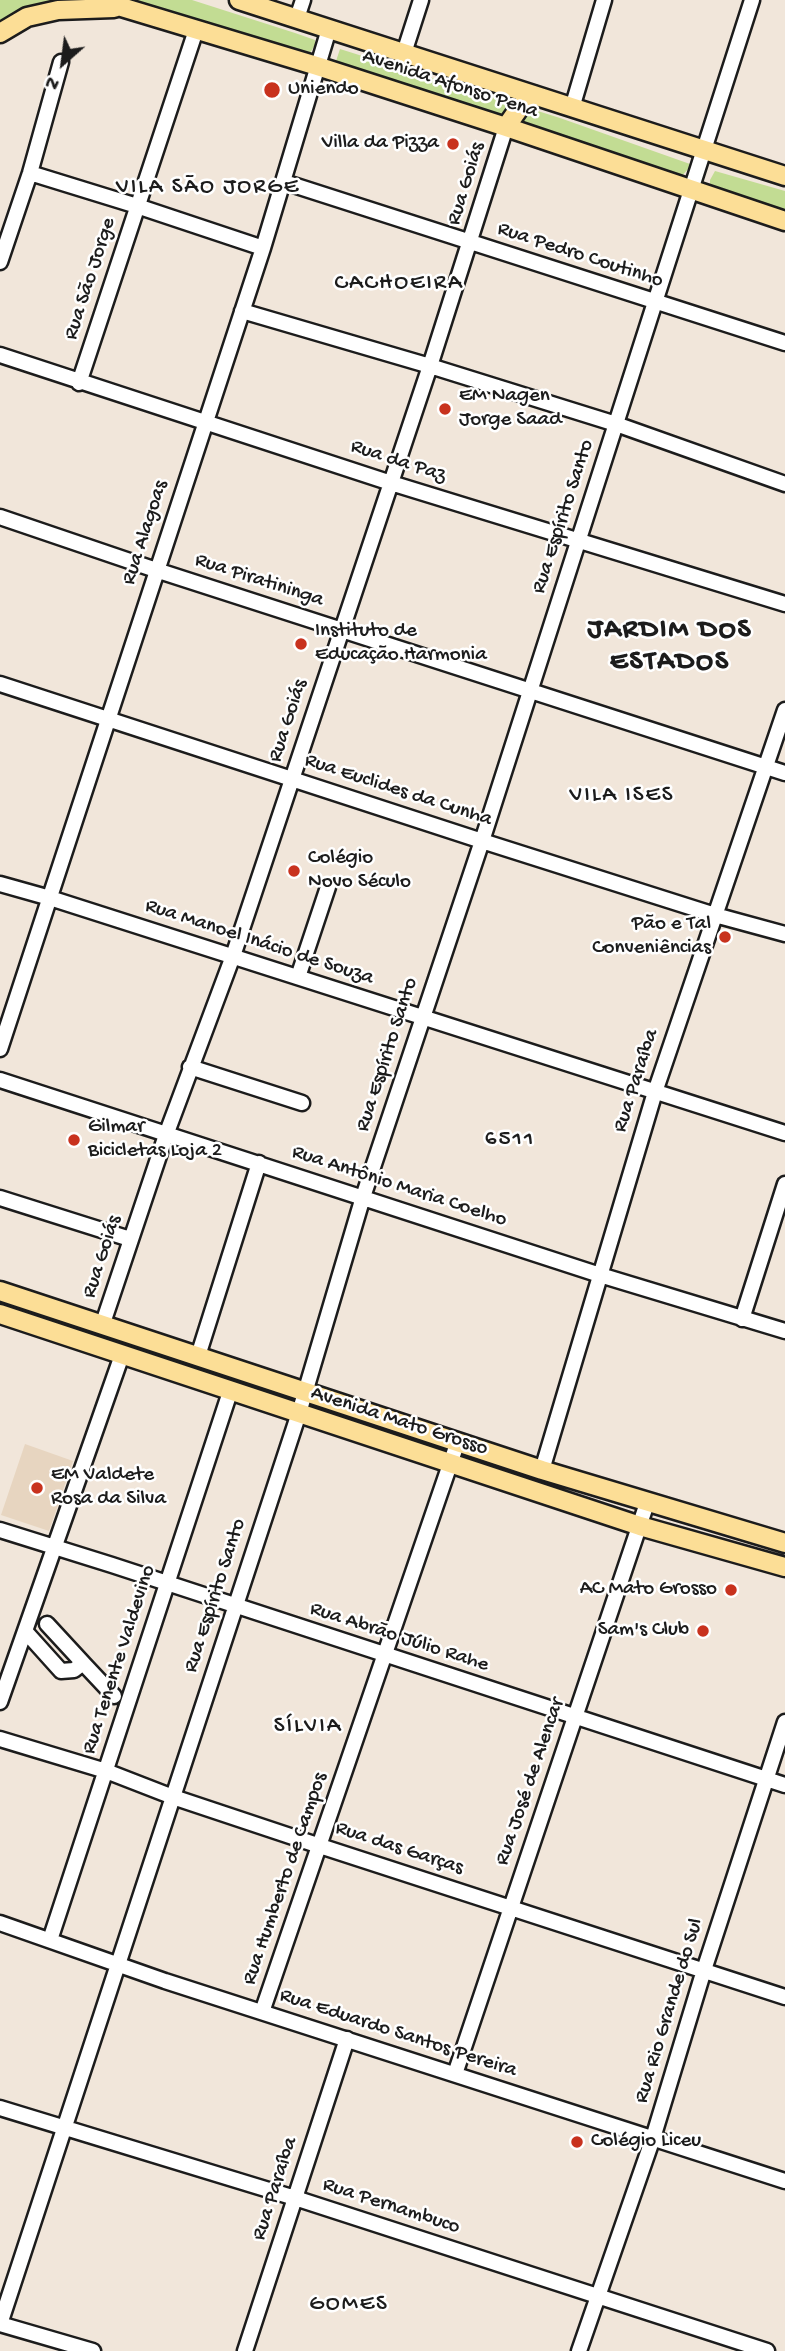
<!DOCTYPE html>
<meta charset="utf-8">
<style>
body{margin:0}
#map{position:relative;width:785px;height:2351px;overflow:hidden;background:#f1e6da;font-family:"Gochi Hand",sans-serif}
canvas{display:block}
.north{position:absolute;left:28px;top:28px;width:70px;height:70px;-webkit-text-stroke:5px #fff;paint-order:stroke;rotate:208deg;font-size:19px;font-weight:700;line-height:28px;text-align:center;color:#1c1c1c}
.north::after{content:'';display:block;margin:auto;width:24px;height:32px;background:#1c1c1c;clip-path:polygon(50% 0,100% 100%,50% 72%,0 100%)}
</style>
<div id="map">
<canvas width="785" height="2351"></canvas>
<div class="north">N</div>
</div>
<script>
const g = document.querySelector('canvas').getContext('2d');
g.lineJoin = 'round';
function fill(path, color) { g.fillStyle = color; g.fill(path, 'evenodd'); }
const poly = rows => new Path2D(rows.map(r => 'M' + r).join(''));
function trace(path, color, width, dash) { g.strokeStyle = color; g.lineWidth = width; g.lineCap = dash ? 'butt' : 'round'; g.setLineDash(dash || []); g.stroke(path); }
function drawText(font, color, halo, rows, align = 'center') {
  g.font = font + ' "Gochi Hand",sans-serif'; g.lineWidth = 5; g.setLineDash([]); g.textBaseline = 'middle'; g.strokeStyle = halo; g.fillStyle = color; for (const [text, x, y, turn = 0] of rows) {
    g.save(); g.translate(x, y); g.rotate((+turn || 0) * Math.PI / 180); g.textAlign = isNaN(turn) ? turn : align; if (halo) g.strokeText(text, 0, 0); g.fillText(text, 0, 0); g.restore();
  }
}
const built = poly([
 [25,1444,73,1461,49,1531,1,1515]
]);
const green = poly([
 [0,0,83,0,97,5,0,26],
 [115,0,192,0,295,33,315,40,315,45,308,56],
 [340,49,560,118,690,164,689,168,680,178,333,70],
 [715,171,785,191,785,212,714,191,710,185,710,180]
]);
const minor = poly([
 [297,18,303,0],
 [404,53,421,0],
 [572,108,604,0],
 [30,173,137,206,263,248],
 [284,182,785,343],
 [0,262,30,173,61,62],
 [242,311,430,366,616,424,785,484],
 [0,355,391,483,785,604],
 [79,383,196,30],
 [0,517,156,570,785,773],
 [0,684,482,841,715,915,785,934],
 [0,884,50,898,785,1133],
 [298,977,328,887],
 [0,1049,263,248,329,29],
 [190,1067,302,1103],
 [0,1080,600,1275,785,1331],
 [0,1198,130,1239],
 [742,1319,785,1184],
 [102,1326,166,1135,233,956,430,366,506,127],
 [198,1356,259,1163],
 [542,1470,655,1092,785,710],
 [0,1530,112,1565,785,1785],
 [25,1631,61,1671,74,1670,83,1663,47,1624],
 [83,1663,114,1696],
 [0,1702,122,1355],
 [0,1739,106,1771,173,1797,320,1846,785,1997],
 [0,1923,165,1981,785,2181],
 [50,1940,230,1392],
 [262,2012,458,1441],
 [455,2074,647,1503],
 [0,2108,295,2198,767,2351],
 [0,2324,299,1413,363,1197,482,841,752,0],
 [0,2324,93,2351],
 [245,2351,347,2039],
 [579,2351,653,2138,704,1970,785,1722]
]);
const major = poly([
 [98,0,317,66,506,127,785,221],
 [239,0,785,176],
 [0,33,27,17,58,10,114,8],
 [506,127,520,107,534,95],
 [0,1291,542,1470,785,1543],
 [0,1314,640,1526,785,1567]
]);
const markers = [
 [272,90,9,"#c8321e"],
 [453,144,7,"#c8321e"],
 [445,409,7,"#c8321e"],
 [301,644,7,"#c8321e"],
 [294,871,7,"#c8321e"],
 [725,937,7,"#c8321e"],
 [74,1140,7,"#c8321e"],
 [37,1488,7,"#c8321e"],
 [731,1590,7,"#c8321e"],
 [703,1631,7,"#c8321e"],
 [577,2142,7,"#c8321e"]
];
const streetNames = [
 ["Avenida Afonso Pena",450,85,18],
 ["Rua Goiás",467,184,-73],
 ["Rua Pedro Coutinho",580,256,18],
 ["Rua São Jorge",91,279,-72],
 ["Rua da Paz",398,462,18],
 ["Rua Espírito Santo",564,517,-72],
 ["Rua Alagoas",146,533,-72],
 ["Rua Piratininga",259,581,18],
 ["Rua Goiás",289,721,-72],
 ["Rua Euclides da Cunha",398,791,18],
 ["Rua Manoel Inácio de Souza",259,943,18],
 ["Rua Espírito Santo",388,1055,-72],
 ["Rua Paraíba",637,1081,-72],
 ["Rua Antônio Maria Coelho",399,1187,18],
 ["Rua Goiás",103,1257,-72],
 ["Avenida Mato Grosso",399,1422,18],
 ["Rua Espírito Santo",216,1596,-72],
 ["Rua Abrão Júlio Rahe",399,1638,18],
 ["Rua Tenente Valdevino",120,1660,-72],
 ["Rua José de Alencar",531,1782,-71],
 ["Rua das Garças",399,1849,18],
 ["Rua Humberto de Campos",286,1879,-71],
 ["Rua Rio Grande do Sul",670,2011,-73],
 ["Rua Eduardo Santos Pereira",398,2034,18],
 ["Rua Paraíba",276,2189,-72],
 ["Rua Pernambuco",391,2207,18]
];
const poiNames = [
 ["Uniendo",288,90],
 ["Villa da Pizza",439,144,"right"],
 ["EM Nagen",459,397],
 ["Jorge Saad",459,421],
 ["Instituto de",315,632],
 ["Educação Harmonia",315,656],
 ["Colégio",308,859],
 ["Novo Século",308,883],
 ["Pão e Tal",711,925,"right"],
 ["Conveniências",711,949,"right"],
 ["Gilmar",88,1128],
 ["Bicicletas Loja 2",88,1152],
 ["EM Valdete",51,1476],
 ["Rosa da Silva",51,1500],
 ["AC Mato Grosso",717,1590,"right"],
 ["Sam's Club",689,1631,"right"],
 ["Colégio Liceu",591,2142]
];
const neighbourhoodNames = [
 ["VILA SÃO JORGE",208,188],
 ["CACHOEIRA",399,284],
 ["VILA ISES",622,796],
 ["6511",510,1140],
 ["SÍLVIA",308,1727],
 ["GOMES",349,2305]
];
const districtNames = [
 ["JARDIM DOS",670,632],
 ["ESTADOS",670,664]
];
fill(built, '#e7d5c0');
fill(green, '#c2dc93');
trace(minor, '#1c1c1c', 19);
trace(major, '#1c1c1c', 23);
trace(minor, '#fff', 14);
trace(major, '#fcde96', 18);
for (const [x, y, r, color] of markers) { const dot = new Path2D(); dot.arc(x, y, r, 0, 2 * Math.PI); g.fillStyle = color; g.fill(dot); trace(dot, '#fff', 2.5); }
drawText('21px', '#1c1c1c', '#fff', streetNames);
drawText('21px', '#1c1c1c', '#fff', poiNames, 'left');
g.letterSpacing = '2px';
drawText('23px', '#1c1c1c', '#fff', neighbourhoodNames);
g.letterSpacing = '0px';
g.letterSpacing = '2px';
drawText('bold 28px', '#1c1c1c', '#fff', districtNames);
g.letterSpacing = '0px';
</script>
